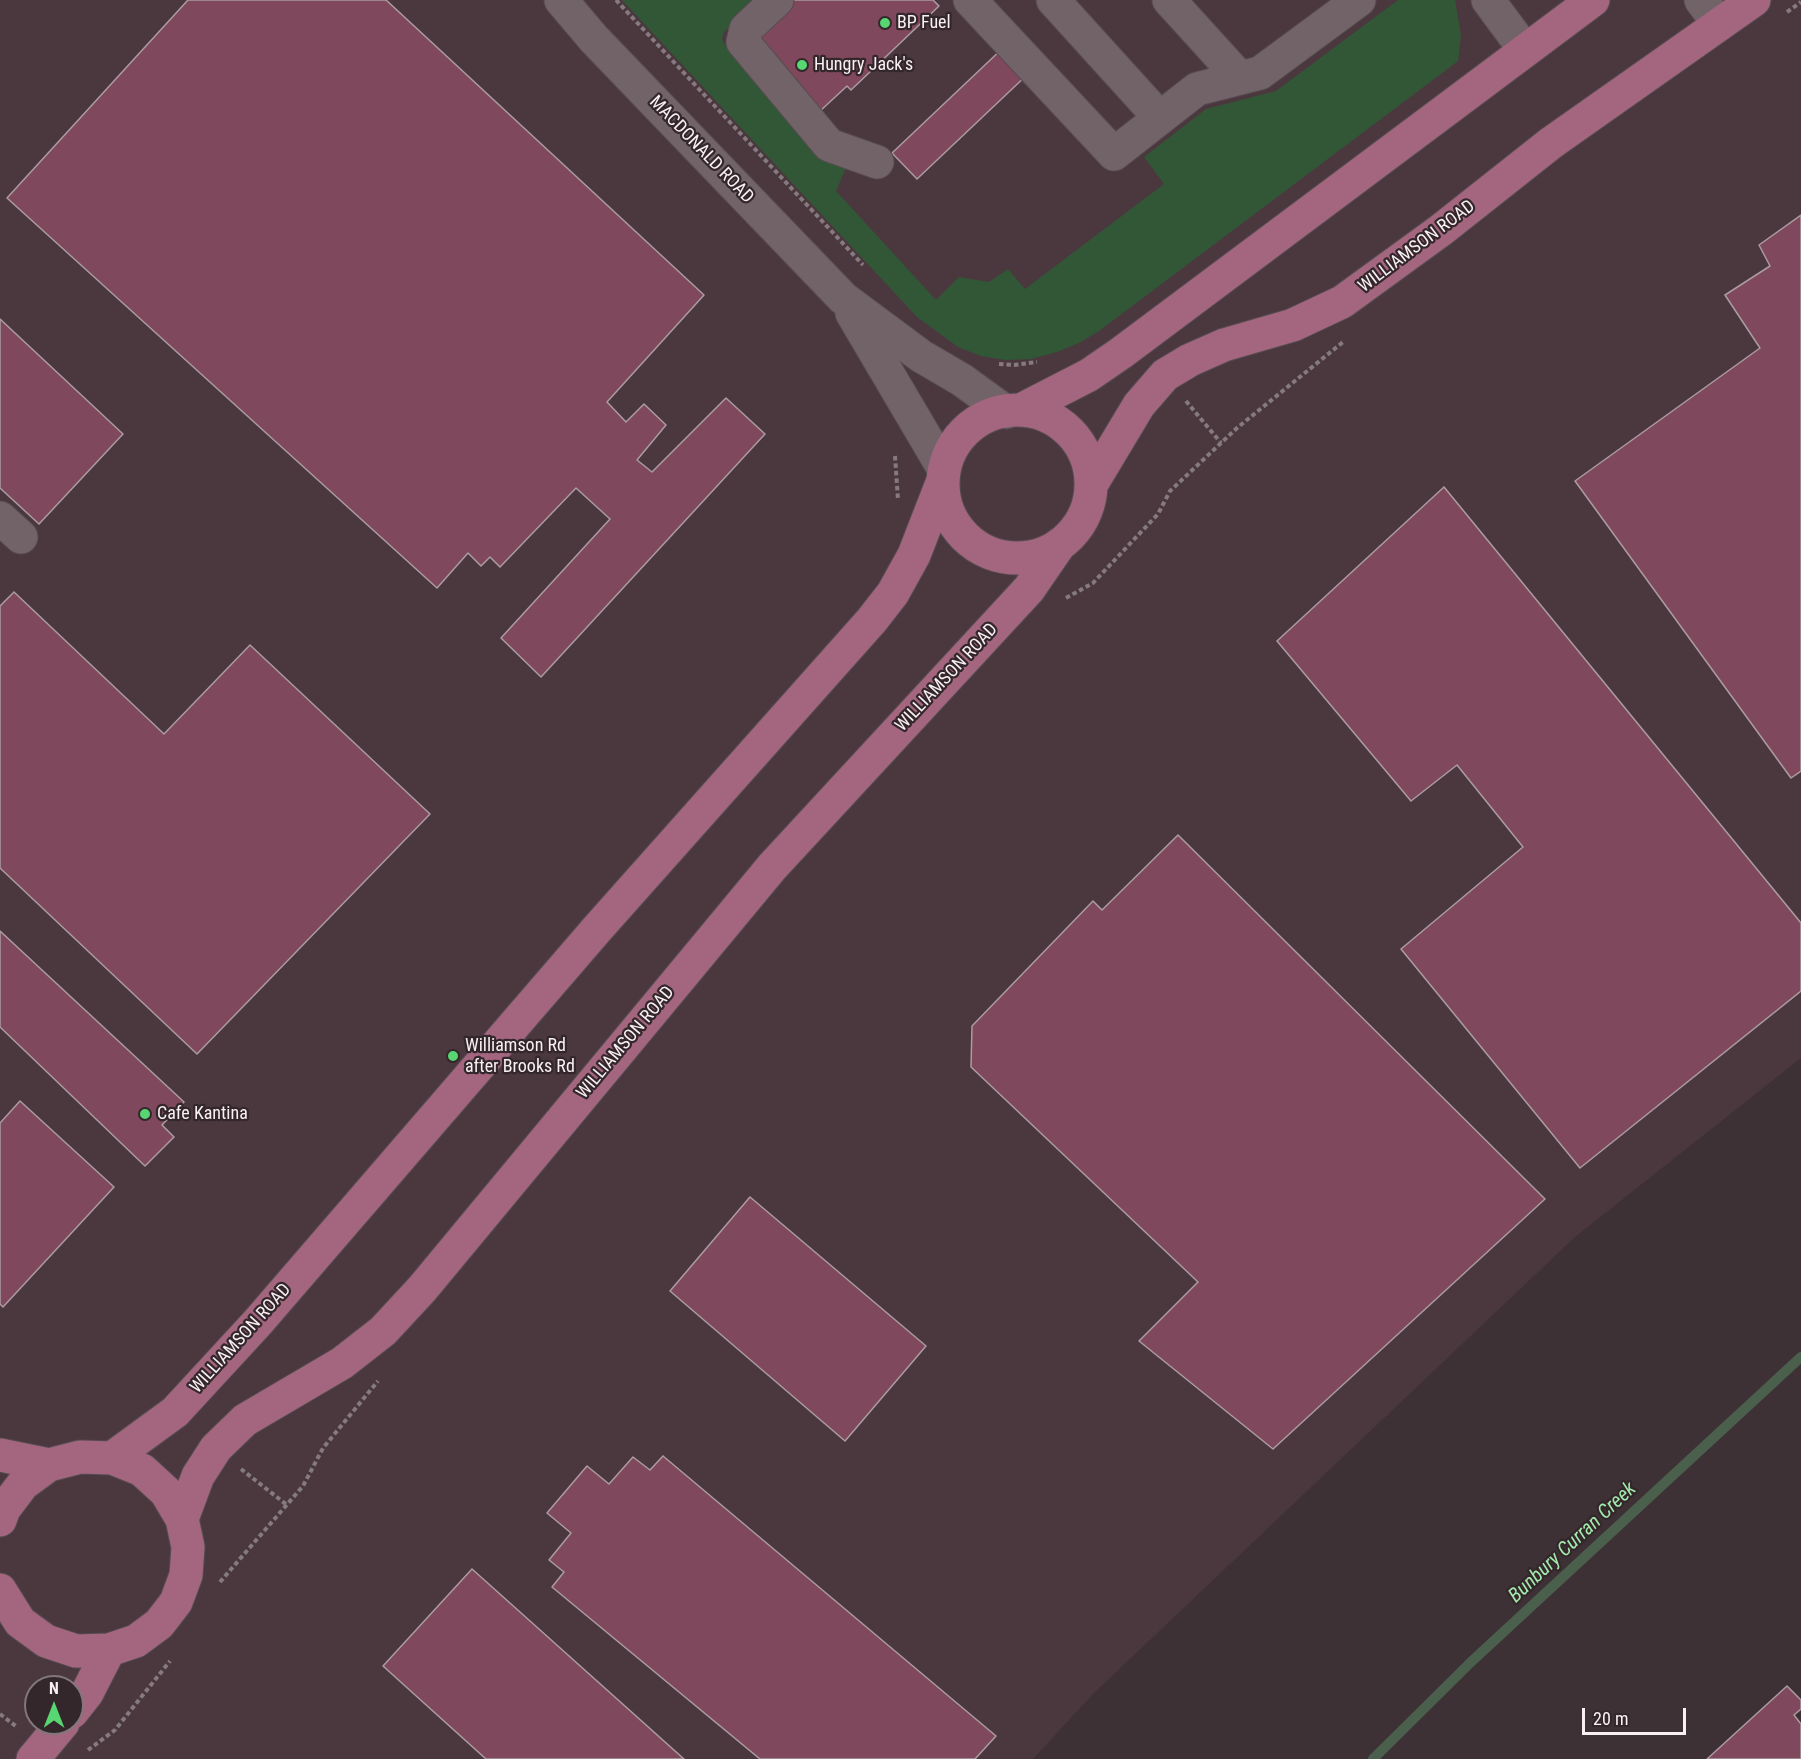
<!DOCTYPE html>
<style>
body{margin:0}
#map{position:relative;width:1801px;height:1759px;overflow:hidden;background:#3d3135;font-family:"Roboto Condensed",sans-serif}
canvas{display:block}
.north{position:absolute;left:24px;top:1675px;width:60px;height:60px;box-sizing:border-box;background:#33272b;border:2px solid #82777b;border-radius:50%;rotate:0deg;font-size:16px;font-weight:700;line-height:24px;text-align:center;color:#f9f0f3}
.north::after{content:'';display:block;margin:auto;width:21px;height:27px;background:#57d671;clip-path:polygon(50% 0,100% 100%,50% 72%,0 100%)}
.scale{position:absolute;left:1582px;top:1708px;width:104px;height:27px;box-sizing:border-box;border:3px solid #f9f0f3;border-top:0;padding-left:8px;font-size:18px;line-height:21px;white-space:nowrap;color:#f9f0f3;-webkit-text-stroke:4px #33272b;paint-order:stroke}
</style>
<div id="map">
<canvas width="1801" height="1759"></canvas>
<div class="north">N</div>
<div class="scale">20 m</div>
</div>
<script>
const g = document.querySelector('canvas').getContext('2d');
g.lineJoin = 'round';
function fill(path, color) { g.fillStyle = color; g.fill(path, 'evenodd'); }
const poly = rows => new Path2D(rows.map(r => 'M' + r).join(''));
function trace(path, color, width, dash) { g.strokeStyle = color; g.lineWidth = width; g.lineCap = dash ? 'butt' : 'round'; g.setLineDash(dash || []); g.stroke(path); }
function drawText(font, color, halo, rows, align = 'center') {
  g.font = font + ' "Roboto Condensed",sans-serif'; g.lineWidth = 4.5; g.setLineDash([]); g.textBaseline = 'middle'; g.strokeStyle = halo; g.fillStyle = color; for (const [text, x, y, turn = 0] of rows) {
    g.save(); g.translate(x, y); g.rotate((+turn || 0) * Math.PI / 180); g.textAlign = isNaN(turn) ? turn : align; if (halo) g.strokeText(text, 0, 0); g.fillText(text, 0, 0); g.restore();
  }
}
const built = poly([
 [0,0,1801,0,1801,1058,1575,1237,1094,1693,1033,1759,0,1759],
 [36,1687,72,1687,72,1723,36,1723]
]);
const green = poly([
 [622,0,758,0,724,32,722,39,726,47,753,69,847,165,836,191,936,300,959,277,989,282,1008,269,1025,289,1164,184,1144,157,1206,109,1276,91,1398,0,1455,0,1461,35,1458,61,1099,331,1079,343,1057,352,1031,359,1005,360,981,356,958,347,917,317]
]);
const stream = poly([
 [1373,1759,1471,1662,1801,1357]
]);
const building = poly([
 [188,0,386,0,704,295,607,402,626,422,644,404,666,425,637,460,652,472,726,398,765,434,541,677,501,638,610,519,576,488,500,567,490,557,481,566,468,553,437,588,7,198,188,0],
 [793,0,933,0,939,6,851,90,847,86,819,112,756,35,793,0],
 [1005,46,1030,72,917,179,892,153,1005,46],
 [1801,215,1801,771,1791,778,1575,481,1760,348,1725,295,1770,266,1759,245,1801,215],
 [0,319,123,434,39,524,0,488,0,319],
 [1444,487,1801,923,1801,991,1580,1168,1401,949,1523,847,1457,765,1411,801,1277,641,1444,487],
 [14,592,164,734,250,645,430,814,197,1054,0,868,0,606,14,592],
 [1178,835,1545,1199,1273,1449,1139,1341,1198,1282,971,1067,972,1026,1093,901,1102,910,1178,835],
 [0,931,184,1102,162,1125,174,1137,145,1166,0,1027,0,931],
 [20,1101,114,1187,3,1307,0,1304,0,1123,20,1101],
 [750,1197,926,1346,845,1441,670,1291,750,1197],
 [663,1456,996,1736,975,1759,760,1759,552,1587,564,1572,549,1560,571,1533,547,1513,587,1466,609,1484,633,1457,650,1470,663,1456],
 [472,1569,684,1759,486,1759,383,1666,472,1569],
 [1787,1686,1801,1700,1801,1709,1794,1715,1801,1724,1801,1759,1707,1759,1787,1686]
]);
const path = poly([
 [616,0,863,265],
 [1787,12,1801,2],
 [999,364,1014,365,1037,362],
 [1186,401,1221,443],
 [895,456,898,500],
 [1066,598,1093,583,1158,514,1170,491,1237,428,1343,342],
 [241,1469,287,1505],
 [220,1582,303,1486,323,1448,378,1381],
 [0,1714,17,1727],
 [88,1750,115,1730,170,1661]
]);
const minor = poly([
 [561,0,594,39,843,298,921,356,962,380,1006,412],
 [777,0,746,29,743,42,829,145,877,162],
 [970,0,1114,154,1197,89,1260,73,1359,0],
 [1053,0,1160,118],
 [1169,0,1239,77],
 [1488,0,1525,50],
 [1701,0,1719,24],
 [852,313,944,469],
 [0,518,21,537]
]);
const major = poly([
 [1021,410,1089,375,1121,353,1593,0],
 '943 484a74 74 0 1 1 148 0a74 74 0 1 1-148 0Z',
 [1091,485,1139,405,1165,375,1190,360,1224,345,1293,325,1342,302,1441,230,1551,143,1754,0],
 [0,1455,49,1465],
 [112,1458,175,1412,258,1322,597,929,872,620,893,593,914,555,942,483],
 [182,1519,198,1476,216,1448,245,1420,342,1363,383,1331,422,1289,772,867,1029,589,1060,544],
 [0,1520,4,1509,23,1484,49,1465,80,1457,112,1458,142,1470,166,1492,182,1519,188,1547,186,1575,176,1602,159,1624,136,1641,109,1650,76,1651,46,1641,20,1622,0,1590],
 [72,1712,87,1693,109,1650],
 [33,1759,63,1723]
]);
const markers = [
 [885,23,6,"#57d671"],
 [802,65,6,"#57d671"],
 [453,1056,6,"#57d671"],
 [145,1114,6,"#57d671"]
];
const poiNames = [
 ["BP Fuel",897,23],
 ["Hungry Jack's",814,65],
 ["Williamson Rd",465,1046],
 ["after Brooks Rd",465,1067],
 ["Cafe Kantina",157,1114]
];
const streetNames = [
 ["MACDONALD ROAD",701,150,46],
 ["WILLIAMSON ROAD",1417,247,-37],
 ["WILLIAMSON ROAD",947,678,-47],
 ["WILLIAMSON ROAD",626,1043,-50],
 ["WILLIAMSON ROAD",241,1339,-48]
];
const waterNames = [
 ["Bunbury Curran Creek",1573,1543,-43]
];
fill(built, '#4b383f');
fill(green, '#315737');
trace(stream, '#4b5f4d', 10);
fill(building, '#7f485d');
trace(building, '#ab9ca1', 1.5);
trace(minor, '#574d50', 35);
trace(major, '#574d50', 35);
trace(path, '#857a7e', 4, [4.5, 3]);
trace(minor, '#716368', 33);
trace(major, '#a4667f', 33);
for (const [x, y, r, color] of markers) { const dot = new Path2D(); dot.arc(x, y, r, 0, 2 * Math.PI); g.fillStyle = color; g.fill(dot); trace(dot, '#33272b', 2); }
drawText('18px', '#f9f0f3', '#33272b', poiNames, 'left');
drawText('18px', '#f9f0f3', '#33272b', streetNames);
drawText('italic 20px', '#a3e9ac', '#33272b', waterNames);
</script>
